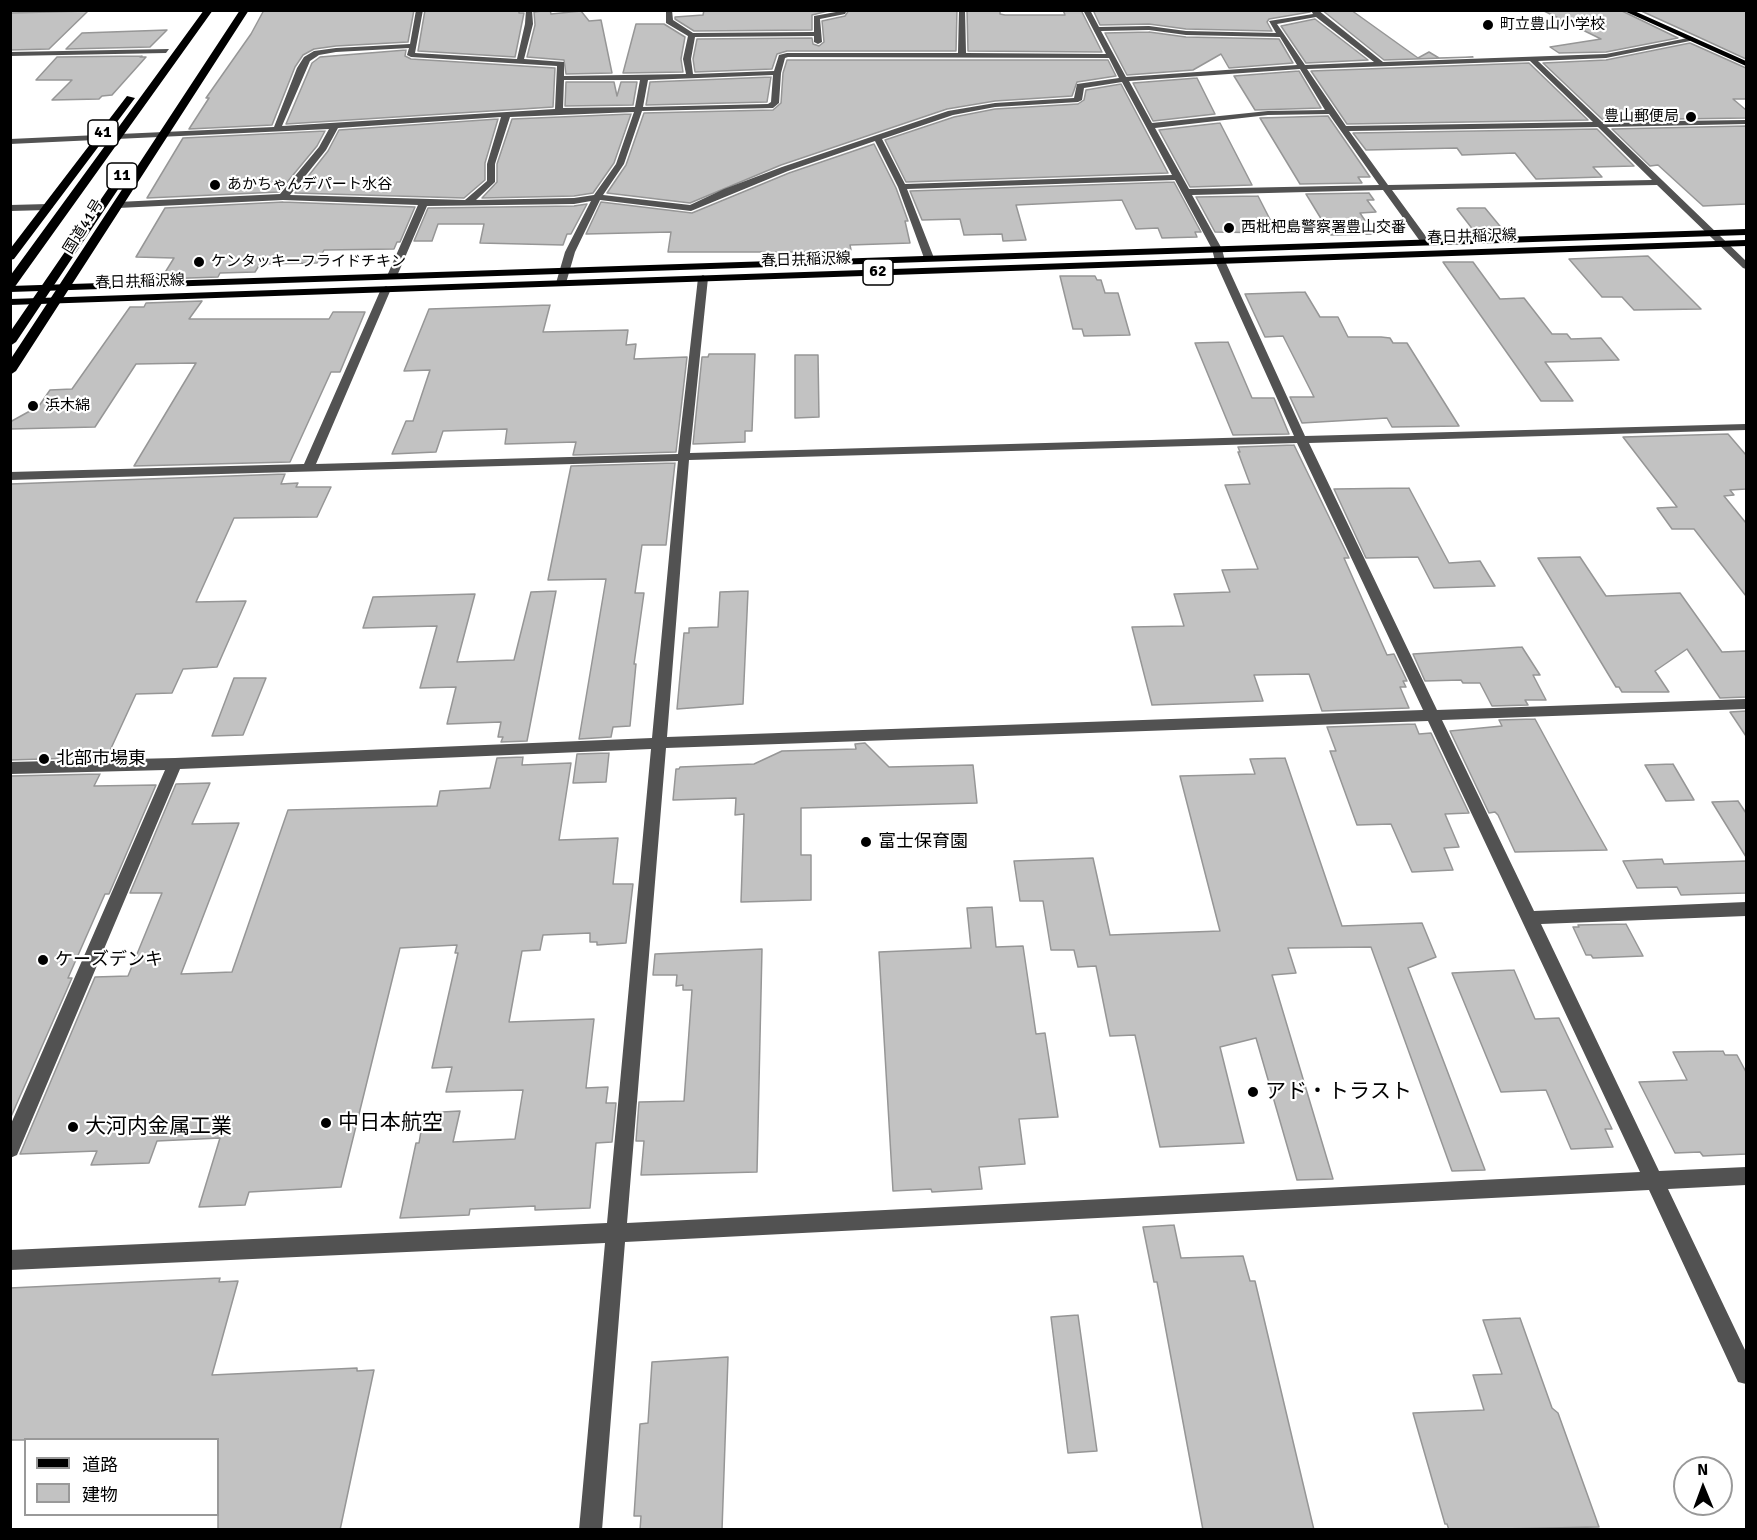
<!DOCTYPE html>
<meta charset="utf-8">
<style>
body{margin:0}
#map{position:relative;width:1757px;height:1540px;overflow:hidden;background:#fff;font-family:Signika,"Noto Sans JP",sans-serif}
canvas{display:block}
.frame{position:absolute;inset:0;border:12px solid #000;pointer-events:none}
.legend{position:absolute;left:24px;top:1438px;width:195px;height:78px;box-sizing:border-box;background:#fff;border:2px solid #999;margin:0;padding:8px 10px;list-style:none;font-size:18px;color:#000}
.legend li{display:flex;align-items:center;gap:12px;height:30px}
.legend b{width:30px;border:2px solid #999}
.north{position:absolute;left:1673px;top:1456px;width:60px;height:60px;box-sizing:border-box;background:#fff;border:2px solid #999;border-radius:50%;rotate:359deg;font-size:16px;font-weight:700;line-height:24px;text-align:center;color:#000}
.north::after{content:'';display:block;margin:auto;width:21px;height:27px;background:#000;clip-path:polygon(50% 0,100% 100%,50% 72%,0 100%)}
</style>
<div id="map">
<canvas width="1757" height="1540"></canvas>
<div class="frame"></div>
<ul class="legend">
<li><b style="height:8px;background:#000"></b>道路</li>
<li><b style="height:16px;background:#c2c2c2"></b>建物</li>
</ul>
<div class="north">N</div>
</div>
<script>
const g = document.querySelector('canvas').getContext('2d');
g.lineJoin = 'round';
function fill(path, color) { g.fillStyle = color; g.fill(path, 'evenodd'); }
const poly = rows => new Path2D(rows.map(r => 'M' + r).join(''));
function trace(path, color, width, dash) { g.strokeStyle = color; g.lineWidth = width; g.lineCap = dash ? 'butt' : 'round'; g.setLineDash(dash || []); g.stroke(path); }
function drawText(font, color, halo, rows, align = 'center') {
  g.font = font + ' Signika,"Noto Sans JP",sans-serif'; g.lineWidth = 4.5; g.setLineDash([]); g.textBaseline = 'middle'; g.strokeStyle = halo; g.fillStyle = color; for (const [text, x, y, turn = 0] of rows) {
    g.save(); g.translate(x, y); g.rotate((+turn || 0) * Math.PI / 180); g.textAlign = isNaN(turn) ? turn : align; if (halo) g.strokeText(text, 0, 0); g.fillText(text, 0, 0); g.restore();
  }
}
const building = poly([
 [264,10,414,10,408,42,336,46,314,49,303,55,295,67,272,125,189,129,209,98,206,98,251,34,264,10],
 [425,10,519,10,519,13,524,13,515,57,418,51,425,10],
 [550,10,551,14,581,11,589,21,601,20,612,73,566,74,564,60,527,57,535,25,534,12,550,10],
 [704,10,832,10,812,15,812,30,694,31,675,19,675,17,703,15,704,10],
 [849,10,957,10,956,51,787,51,777,54,772,69,695,72,693,59,697,39,812,38,813,44,819,46,824,42,822,21,845,16,849,10],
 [1063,10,1081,10,1102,52,968,51,967,11,1000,11,1000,14,1005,15,1065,15,1063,10],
 [1093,10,1309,10,1310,12,1269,19,1267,22,1272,31,1186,29,1149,24,1100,25,1093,10],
 [1322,10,1351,10,1418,58,1429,52,1439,58,1473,57,1384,60,1322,10],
 [1542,10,1620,10,1678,38,1606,52,1559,53,1550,47,1601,39,1542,10],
 [1639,10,1746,10,1746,59,1694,35,1639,10],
 [88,11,49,49,10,50,10,13,88,11],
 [1315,19,1368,60,1306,63,1281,26,1315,19],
 [636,24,664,24,685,37,681,59,683,72,623,73,636,24],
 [167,30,150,47,66,49,82,33,167,30],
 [1149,32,1186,37,1279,39,1293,63,1229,68,1221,54,1193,70,1127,75,1105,33,1149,32],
 [1690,43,1746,68,1746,99,1733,99,1746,110,1746,118,1603,120,1543,63,1606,60,1690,43],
 [406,50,405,56,411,59,555,68,553,107,286,124,312,63,320,57,406,50],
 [142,56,140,57,146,57,112,95,102,96,99,99,52,100,72,80,36,80,57,57,142,56],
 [787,60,1108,60,1116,76,1077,82,1072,96,995,101,947,109,781,165,690,203,607,193,626,165,644,113,773,110,781,103,783,73,787,60],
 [1529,63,1588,120,1347,124,1311,71,1529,63],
 [1299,71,1321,108,1255,110,1234,76,1299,71],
 [771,77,767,102,646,105,650,82,771,77],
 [1197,78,1215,114,1153,121,1133,83,1197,78],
 [566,82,614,82,617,96,621,82,637,82,633,105,565,106,566,82],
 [1121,84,1168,173,906,182,885,140,954,117,995,109,1078,104,1084,100,1086,90,1121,84],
 [631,114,614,163,593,193,574,196,482,198,497,182,497,164,512,119,631,114],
 [1328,116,1370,177,1358,177,1362,183,1300,184,1260,118,1328,116],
 [498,119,485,163,485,180,464,198,295,193,328,151,339,130,498,119],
 [1220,123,1252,185,1190,187,1159,130,1220,123],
 [1746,126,1746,204,1703,206,1658,165,1650,166,1612,129,1746,126],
 [1597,129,1634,166,1593,167,1602,177,1536,179,1515,153,1462,155,1457,148,1366,150,1353,133,1597,129],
 [325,131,317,146,279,192,147,198,183,138,325,131],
 [874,144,896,188,908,221,905,221,910,243,850,245,851,250,806,252,668,252,671,232,586,234,601,202,692,213,789,173,874,144],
 [1174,182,1201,232,1195,232,1197,237,1162,238,1158,228,1136,229,1122,200,1016,205,1026,240,1003,241,1002,234,964,235,960,219,922,220,910,191,1174,182],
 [1369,193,1374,200,1367,200,1376,212,1360,213,1374,234,1331,235,1306,194,1369,193],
 [1258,196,1277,233,1215,232,1196,197,1258,196],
 [283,202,415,207,400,242,397,242,394,249,324,250,317,263,260,264,255,272,220,273,218,277,161,279,174,258,136,257,165,208,283,202],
 [587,204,571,234,567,234,563,245,480,243,484,224,438,224,432,241,414,241,428,208,574,206,587,204],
 [1459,208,1485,208,1504,231,1474,231,1457,209,1459,208],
 [1648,256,1701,309,1634,310,1622,297,1602,297,1569,259,1648,256],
 [1443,262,1473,262,1500,299,1524,298,1552,334,1567,334,1571,339,1601,338,1619,360,1545,362,1573,401,1541,401,1443,262],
 [1060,276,1095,276,1097,280,1101,280,1105,293,1118,293,1130,335,1084,336,1082,329,1073,329,1060,276],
 [1305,292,1320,317,1338,317,1348,337,1381,337,1390,338,1393,343,1407,343,1459,426,1392,427,1387,418,1302,423,1290,397,1314,397,1283,336,1265,337,1245,294,1305,292],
 [202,301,189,319,329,319,333,312,365,312,340,372,331,372,290,462,134,466,196,363,136,364,95,427,10,429,10,422,39,406,50,390,72,389,130,307,144,307,146,303,202,301],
 [550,305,543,332,628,330,626,345,636,344,634,359,687,357,676,452,573,455,576,442,505,444,507,429,443,431,436,452,392,454,406,421,413,421,430,370,404,371,429,309,550,305],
 [1228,342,1252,398,1274,398,1289,434,1233,435,1195,343,1228,342],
 [709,354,755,354,752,431,745,431,745,442,693,444,702,357,708,357,709,354],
 [795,355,818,355,819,417,795,418,795,355],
 [1728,434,1746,455,1746,489,1730,490,1734,495,1724,496,1746,523,1746,596,1694,529,1672,529,1657,508,1677,507,1623,437,1728,434],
 [1294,445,1349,558,1344,558,1387,655,1394,654,1407,681,1403,681,1406,687,1400,687,1409,708,1322,711,1309,674,1254,675,1263,701,1152,705,1132,627,1184,626,1174,594,1230,592,1222,570,1258,569,1225,485,1250,484,1238,452,1240,452,1238,447,1294,445],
 [675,463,666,545,642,545,635,593,644,593,634,664,636,664,630,726,613,727,611,737,579,739,606,579,548,580,571,466,675,463],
 [285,474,281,484,298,483,296,487,331,487,317,517,234,518,196,602,246,601,217,667,183,669,172,693,136,694,107,757,10,760,10,484,285,474],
 [1409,488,1449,563,1480,561,1495,586,1434,588,1418,557,1366,558,1334,489,1409,488],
 [1580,557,1606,596,1680,593,1722,652,1746,651,1746,697,1720,698,1687,649,1655,671,1669,692,1622,692,1619,687,1616,687,1538,558,1580,557],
 [556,591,527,741,501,742,503,737,498,737,501,722,447,724,456,687,420,688,437,626,363,628,373,597,475,594,457,662,514,660,531,592,556,591],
 [748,591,743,704,677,709,684,633,689,633,689,628,718,627,720,592,748,591],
 [1522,647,1540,675,1533,675,1546,700,1525,700,1528,705,1492,706,1480,683,1463,683,1461,680,1425,681,1413,654,1522,647],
 [234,678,266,678,243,735,212,736,234,678],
 [1746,711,1746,736,1730,712,1746,711],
 [1535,719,1580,802,1607,850,1515,852,1498,815,1495,812,1489,813,1450,731,1502,726,1499,720,1535,719],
 [1415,724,1419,734,1431,733,1469,813,1445,814,1459,847,1444,848,1453,870,1412,872,1391,824,1357,825,1330,751,1336,751,1327,727,1415,724],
 [865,743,889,767,973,765,977,803,801,808,801,855,811,855,811,900,741,902,744,814,735,815,736,798,673,800,676,769,679,769,680,767,754,764,782,751,856,749,855,744,865,743],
 [609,753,606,782,573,783,577,754,609,753],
 [523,757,522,765,571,763,559,840,618,838,613,884,633,884,626,943,597,945,597,942,590,942,590,933,543,935,540,950,522,951,509,1022,594,1019,586,1088,608,1087,606,1103,616,1103,612,1142,596,1143,590,1208,535,1210,535,1206,470,1209,469,1215,400,1218,416,1143,419,1143,424,1113,460,1111,453,1142,515,1139,523,1090,446,1092,452,1067,432,1068,458,953,455,953,457,945,400,948,341,1187,249,1192,245,1205,199,1207,220,1138,157,1141,149,1163,91,1165,97,1151,20,1154,95,977,128,976,162,893,130,893,176,784,210,783,192,824,239,823,181,974,232,972,288,810,437,806,440,791,490,788,497,758,523,757],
 [1285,758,1342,926,1422,923,1436,957,1408,968,1485,1170,1452,1171,1371,947,1288,948,1296,973,1272,975,1333,1179,1297,1180,1256,1038,1220,1047,1244,1143,1160,1147,1135,1035,1110,1036,1096,966,1078,967,1074,950,1051,950,1043,901,1020,901,1014,861,1093,858,1110,935,1220,931,1180,776,1255,774,1250,759,1285,758],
 [1673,764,1694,800,1666,801,1645,765,1673,764],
 [100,774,94,786,156,785,109,894,105,894,68,978,72,978,10,1119,10,776,100,774],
 [1738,801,1746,813,1746,857,1712,802,1738,801],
 [1662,859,1664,864,1746,861,1746,893,1681,895,1677,887,1637,888,1623,861,1662,859],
 [992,907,996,947,1023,946,1036,1034,1045,1033,1058,1117,1019,1119,1025,1164,979,1167,982,1189,932,1192,931,1189,893,1191,879,952,971,948,967,908,992,907],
 [1626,924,1643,956,1593,958,1591,955,1586,955,1573,927,1579,927,1578,925,1626,924],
 [762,949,757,1172,641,1175,644,1141,636,1141,639,1102,684,1101,692,990,683,990,683,985,676,986,677,975,653,975,655,954,762,949],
 [1514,970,1535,1019,1559,1018,1612,1129,1605,1129,1613,1147,1571,1149,1546,1090,1501,1092,1452,973,1514,970],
 [1723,1051,1725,1055,1737,1055,1746,1072,1746,1154,1703,1156,1700,1152,1675,1153,1639,1082,1687,1080,1673,1052,1723,1051],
 [1174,1225,1181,1258,1243,1256,1250,1281,1255,1281,1314,1530,1203,1530,1157,1282,1154,1282,1143,1227,1174,1225],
 [220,1278,219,1282,238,1281,212,1375,357,1368,357,1371,374,1370,340,1530,218,1530,218,1440,10,1440,10,1288,220,1278],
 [1078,1315,1097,1451,1068,1453,1051,1317,1078,1315],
 [1520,1318,1552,1408,1558,1413,1599,1527,1449,1530,1447,1524,1445,1524,1413,1413,1484,1410,1473,1375,1502,1374,1483,1320,1520,1318],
 [728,1357,722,1530,640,1530,641,1516,634,1516,640,1424,648,1423,652,1362,728,1357]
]);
const minor = poly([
 [416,10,423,10,415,53,517,59,525,24,526,10,532,10,533,24,524,59,564,62,564,76,686,74,683,59,688,36,666,23,666,10,672,10,673,20,693,33,814,32,814,16,847,10,845,14,820,19,822,42,818,44,814,42,814,36,695,37,691,59,693,74,774,71,779,55,787,53,958,53,959,10,965,10,966,53,1106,54,1083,10,1090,10,1099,27,1149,26,1186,31,1276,33,1269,21,1313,14,1311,10,1318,10,1383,62,1606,54,1693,37,1690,41,1606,58,1538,61,1602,122,1746,120,1746,124,1607,127,1746,261,1746,269,1743,268,1657,185,1392,190,1430,242,1425,245,1422,244,1383,190,1192,195,1222,249,1225,261,1305,436,1746,424,1746,430,1309,443,1437,710,1746,699,1746,709,1442,720,1534,911,1746,902,1746,916,1541,924,1659,1171,1746,1167,1746,1185,1668,1189,1746,1352,1746,1384,1738,1382,1649,1190,625,1242,602,1530,579,1530,605,1243,10,1270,10,1250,607,1223,651,749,180,769,17,1155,10,1158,10,1126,165,770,10,774,10,762,175,758,652,738,678,461,10,480,10,472,304,464,381,289,386,286,391,289,316,464,678,454,698,278,703,275,708,278,690,453,1294,436,1215,261,1212,249,1175,180,907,189,934,258,929,261,924,258,898,187,875,141,788,171,691,211,600,200,575,252,566,283,561,286,556,283,565,252,591,201,574,204,427,206,397,276,392,279,387,276,418,205,283,200,118,208,113,205,118,202,280,194,319,147,329,129,10,144,10,139,274,127,297,68,304,57,314,51,336,48,410,44,416,10],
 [1316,17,1374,62,1305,65,1277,24,1316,17],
 [1149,30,1186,35,1280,37,1297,65,1126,77,1101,31,1149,30],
 [409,48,407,55,411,57,557,66,555,109,282,126,310,61,319,55,336,52,409,48],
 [788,57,1109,58,1119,78,1077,84,1074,98,995,103,948,111,782,167,724,189,690,205,603,195,624,164,642,111,773,108,779,103,781,73,785,58,788,57],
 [1530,61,1593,122,1346,126,1307,69,1530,61],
 [1300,69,1325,110,1268,111,1152,123,1129,81,1300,69],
 [773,75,771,102,768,104,643,107,648,80,773,75],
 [564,80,640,80,635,107,563,108,564,80],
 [1122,82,1172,175,905,184,882,139,953,115,995,107,1078,102,1082,100,1084,88,1122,82],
 [634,112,616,164,594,195,574,198,476,200,495,182,495,164,510,117,634,112],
 [1329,114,1379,185,1189,189,1155,128,1268,115,1329,114],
 [501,117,487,164,487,181,465,200,290,195,326,150,338,128,501,117],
 [1598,127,1652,180,1388,185,1349,131,1598,127],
 [1297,443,1423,710,667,737,689,460,1297,443],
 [1428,721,1640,1172,627,1223,666,748,1428,721],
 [169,49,166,53,10,56,10,52,169,49],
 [10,205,48,204,53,207,48,210,10,211,10,205]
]);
const major = poly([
 [1622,10,1632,10,1746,61,1746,66,1622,10],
 [1746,229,1746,235,10,292,10,286,1746,229],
 [1746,240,1746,246,10,305,10,299,1746,240]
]);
const highway = poly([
 [204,10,213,10,14,288,10,288,10,276,204,10],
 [240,10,249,10,16,371,10,375,10,360,240,10],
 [127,96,135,98,14,259,10,260,10,249,127,96],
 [114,185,119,188,16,342,10,346,10,332,110,186,114,185]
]);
const markers = [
 [1488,25,6,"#000"],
 [1691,117,6,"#000"],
 [215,185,6,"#000"],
 [1229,228,6,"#000"],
 [199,262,6,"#000"],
 [33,406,6,"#000"],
 [44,759,6,"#000"],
 [866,842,6,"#000"],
 [43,960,6,"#000"],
 [1253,1092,6,"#000"],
 [326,1123,6,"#000"],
 [73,1127,6,"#000"]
];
const farPoinames = [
 ["町立豊山小学校",1500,25],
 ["豊山郵便局",1679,117,"right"],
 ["あかちゃんデパート水谷",227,185],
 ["西枇杷島警察署豊山交番",1241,228],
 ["ケンタッキーフライドチキン",211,262],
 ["浜木綿",45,406]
];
const farStreetnames = [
 ["国道41号",84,227,-58],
 ["春日井稲沢線",1472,237,-2],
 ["春日井稲沢線",806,260,-2],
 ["春日井稲沢線",140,282,-2]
];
const shields = [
 [103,133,30],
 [122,176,30],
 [878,272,30]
];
const shieldNames = [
 ["41",103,133],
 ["11",122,176],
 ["62",878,272]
];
const poiNames = [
 ["北部市場東",56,759],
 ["富士保育園",878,842],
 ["ケーズデンキ",55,960]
];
const nearPoinames = [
 ["アド・トラスト",1265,1092],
 ["中日本航空",338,1123],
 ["大河内金属工業",85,1127]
];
fill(building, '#c2c2c2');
trace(building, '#969696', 1.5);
fill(minor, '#525252');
fill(major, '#000');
fill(highway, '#000');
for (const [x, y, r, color] of markers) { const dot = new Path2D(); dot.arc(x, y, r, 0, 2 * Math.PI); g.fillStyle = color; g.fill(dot); trace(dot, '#fff', 2); }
drawText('15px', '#000', '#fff', farPoinames, 'left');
drawText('15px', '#000', '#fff', farStreetnames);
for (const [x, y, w] of shields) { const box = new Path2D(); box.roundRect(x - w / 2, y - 13, w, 26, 4.5); g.fillStyle = '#fff'; g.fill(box); trace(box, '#000', 1.5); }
drawText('bold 16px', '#000', null, shieldNames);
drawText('18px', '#000', '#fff', poiNames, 'left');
drawText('21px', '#000', '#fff', nearPoinames, 'left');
</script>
